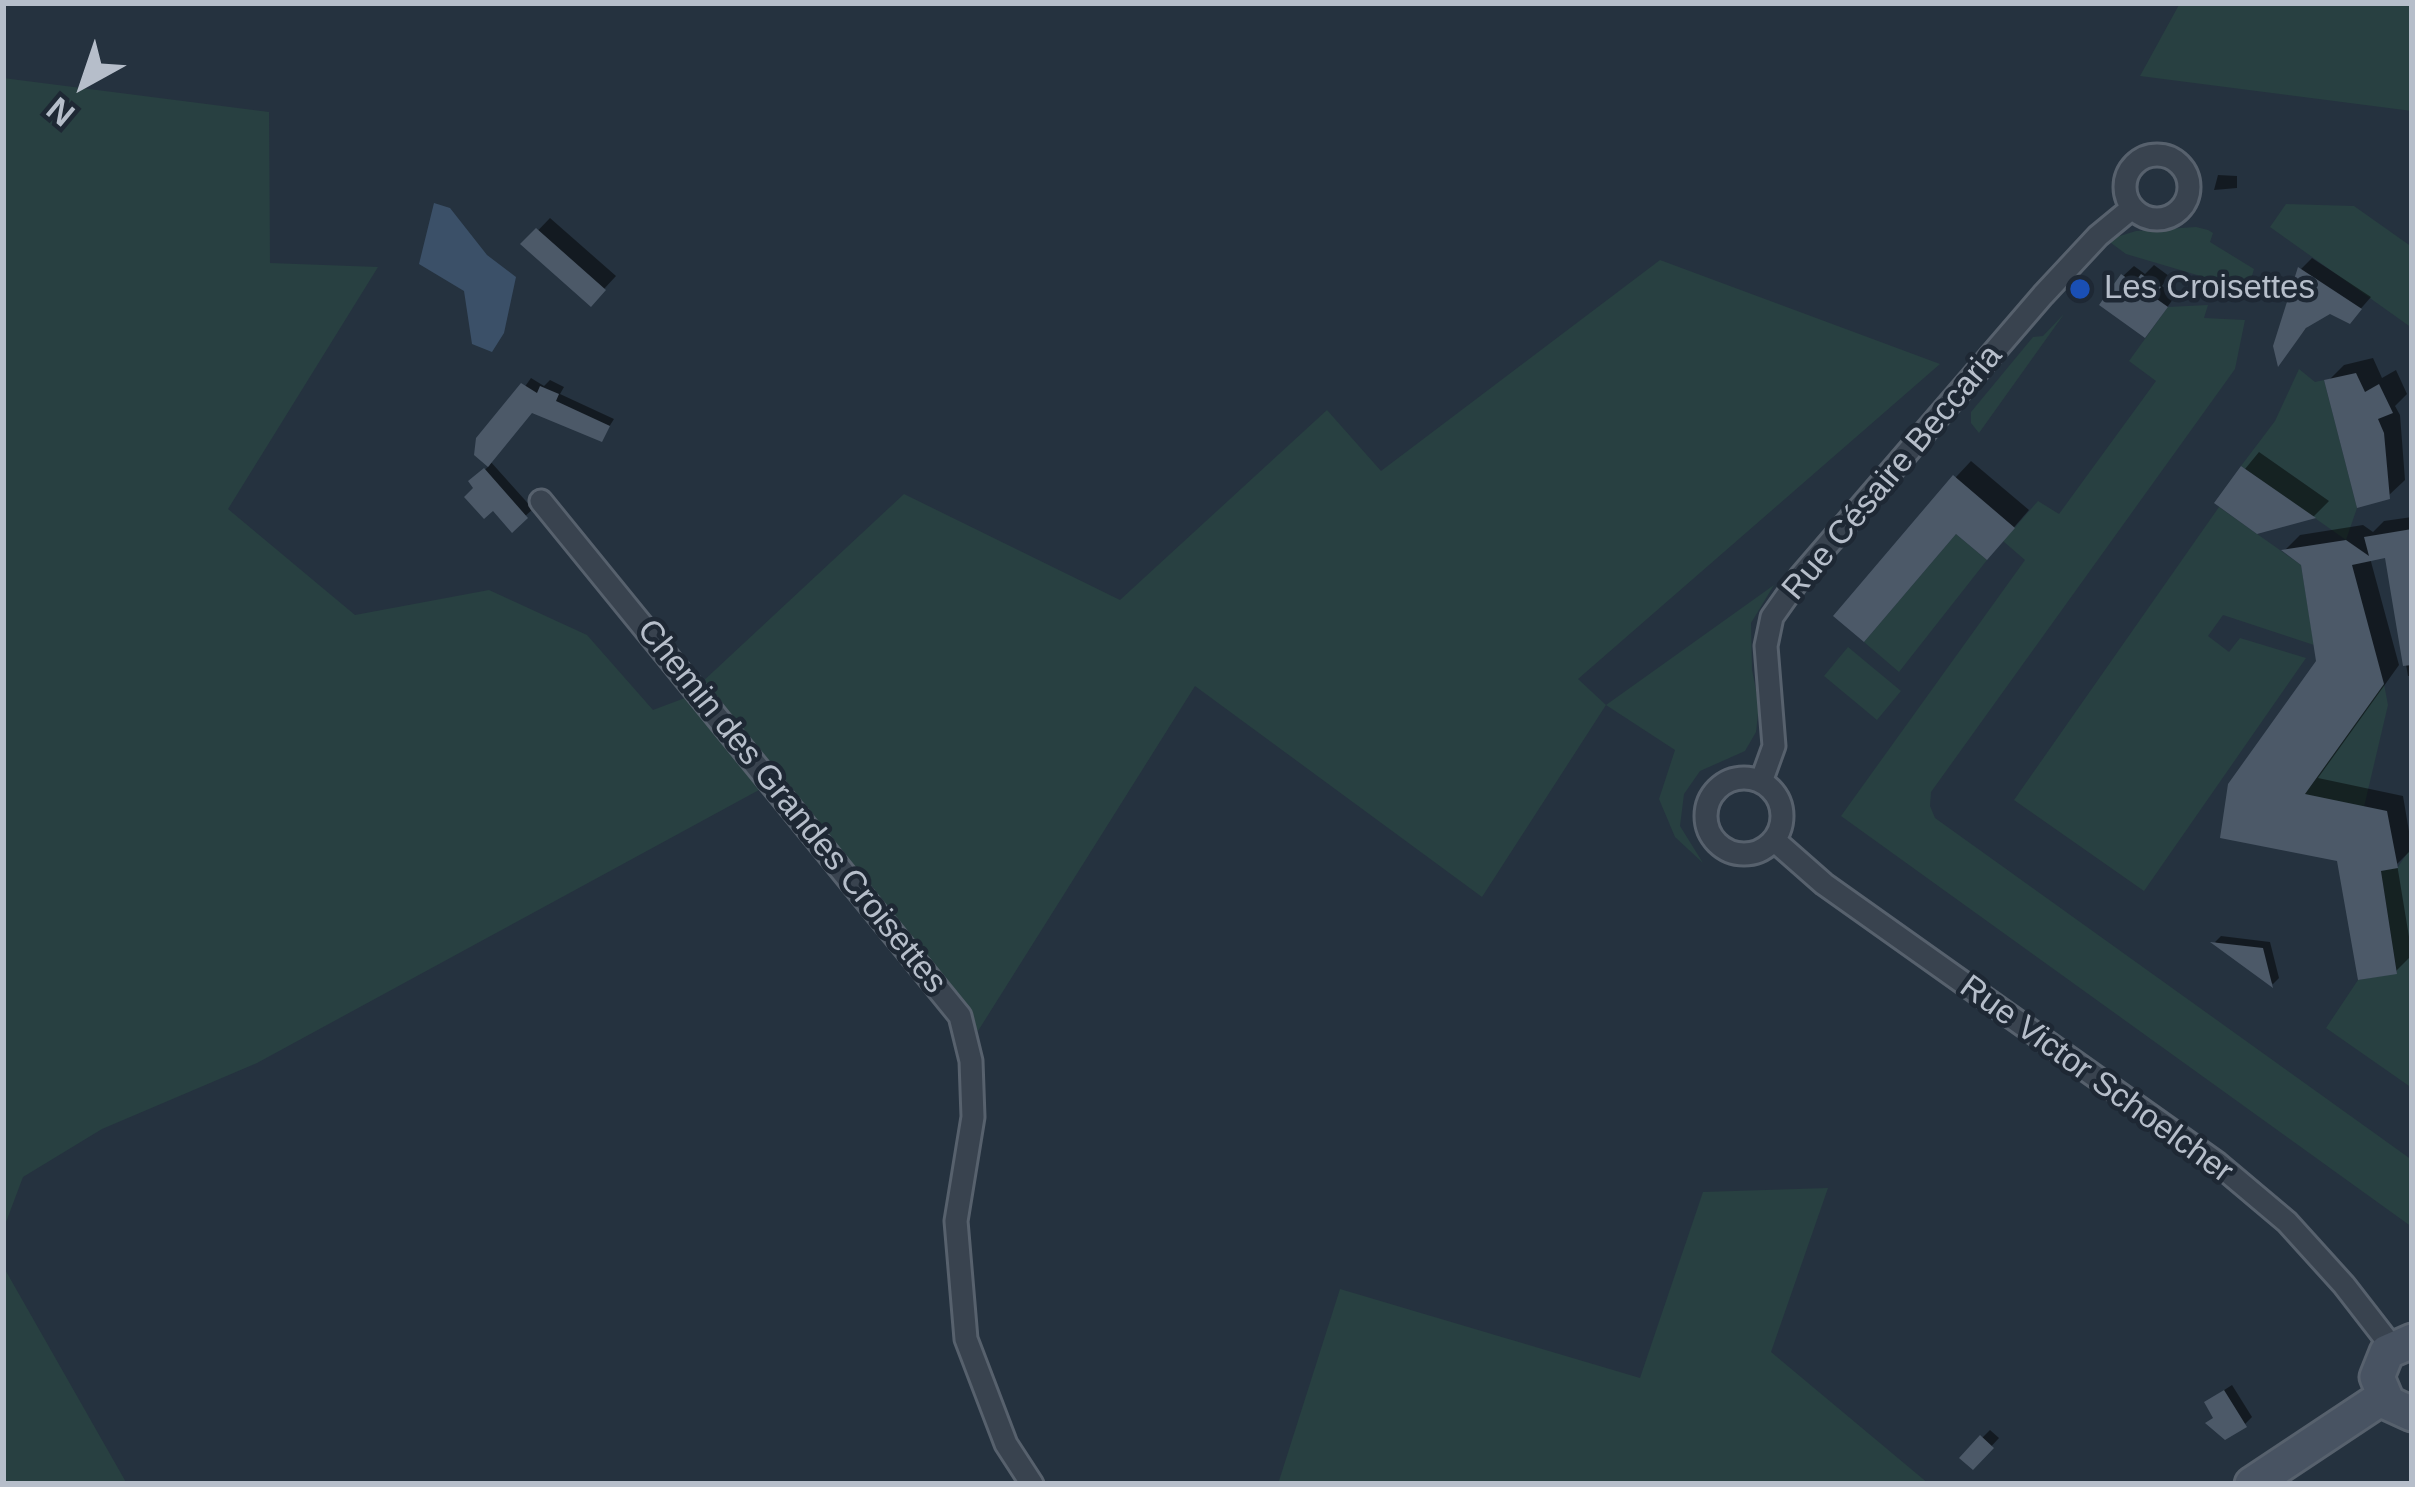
<!DOCTYPE html>
<meta charset="utf-8">
<style>
body{margin:0}
#map{position:relative;width:2415px;height:1487px;overflow:hidden;background:#25323f;font-family:Arial,sans-serif}
canvas{display:block}
.frame{position:absolute;inset:0;border:6px solid #b6beca;pointer-events:none}
.north{position:absolute;left:24px;top:24px;width:120px;height:120px;-webkit-text-stroke:9px #1e2834;paint-order:stroke;rotate:220deg;font-size:33px;font-weight:700;line-height:48px;text-align:center;color:#b6beca}
.north::after{content:'';display:block;margin:auto;width:42px;height:54px;background:#b6beca;clip-path:polygon(50% 0,100% 100%,50% 72%,0 100%)}
</style>
<div id="map">
<canvas width="2415" height="1487"></canvas>
<div class="frame"></div>
<div class="north">N</div>
</div>
<script>
const g = document.querySelector('canvas').getContext('2d');
g.lineJoin = 'round';
function fill(path, color) { g.fillStyle = color; g.fill(path, 'evenodd'); }
const poly = rows => new Path2D(rows.map(r => 'M' + r).join(''));
function trace(path, color, width, dash) { g.strokeStyle = color; g.lineWidth = width; g.lineCap = dash ? 'butt' : 'round'; g.setLineDash(dash || []); g.stroke(path); }
function drawText(font, color, halo, rows, align = 'center') {
  g.font = font + ' Arial,sans-serif'; g.lineWidth = 9; g.setLineDash([]); g.textBaseline = 'middle'; g.strokeStyle = halo; g.fillStyle = color; for (const [text, x, y, turn = 0] of rows) {
    g.save(); g.translate(x, y); g.rotate((+turn || 0) * Math.PI / 180); g.textAlign = isNaN(turn) ? turn : align; if (halo) g.strokeText(text, 0, 0); g.fillText(text, 0, 0); g.restore();
  }
}
const green = poly([
 [2180,3,2412,3,2412,111,2140,76],
 [3,78,269,112,270,263,378,267,228,509,355,615,489,590,587,635,653,710,685,698,904,494,1120,600,1327,410,1381,471,1660,260,1940,364,1578,679,1606,705,1774,585,1751,623,1752,670,1759,705,1756,732,1745,751,1700,771,1684,794,1680,826,1703,863,1675,837,1659,799,1675,750,1606,705,1482,897,1195,686,978,1031,781,778,257,1063,102,1129,23,1177,3,1230],
 [2286,204,2354,206,2412,247,2412,328,2270,227],
 [2196,227,2208,230,2213,233,2210,242,2254,269,2248,290,2126,254,2107,240,2136,231],
 [2208,305,2204,318,2245,320,2235,369,1931,792,1930,806,1935,818,2412,1160,2412,1227,1841,816,2025,560,2003,541,2038,501,2059,514,2156,381,2129,361,2168,307],
 [2064,314,1979,433,1971,423,1971,412,2033,337,2043,336],
 [2299,369,2315,382,2324,380,2357,508,2346,540,2241,466,2275,421],
 [2219,507,2301,565,2314,645,2223,615,2208,636,2229,652,2240,638,2306,658,2144,891,2014,800],
 [1956,534,1987,560,1899,672,1864,642],
 [1848,647,1901,691,1877,720,1824,676],
 [2384,684,2388,705,2364,807,2327,817,2242,774,2310,787],
 [2412,846,2412,1088,2326,1028,2358,980,2397,973,2381,871,2398,867],
 [1828,1188,1771,1352,1929,1484,1278,1484,1340,1289,1640,1378,1703,1192],
 [3,1266,127,1484,3,1484]
]);
const water = poly([
 [434,203,450,208,487,255,516,277,504,333,492,352,472,344,464,291,419,264]
]);
const shadow = poly([
 [2218,175,2237,176,2237,188,2214,190],
 [550,218,616,276,591,303,525,244],
 [2312,258,2371,297,2350,321,2330,311,2311,322,2280,361,2301,269],
 [2154,265,2169,276,2162,286,2176,295,2155,324,2123,276,2134,266,2145,274],
 [2373,358,2382,378,2396,370,2407,394,2395,406,2400,415,2405,480,2388,496,2328,381,2344,365],
 [531,378,544,386,550,380,564,387,560,394,614,419,602,438,533,410,490,461,533,509,512,528,472,482,490,465,477,454],
 [2259,452,2329,501,2314,516,2258,530,2218,502],
 [1971,461,2029,510,2003,540,1958,531,1956,477],
 [2412,517,2412,676,2408,676,2387,555,2370,558,2399,665,2318,778,2403,796,2412,849,2397,864,2412,955,2396,971,2340,858,2223,836,2319,662,2303,563,2285,550,2300,535,2363,525,2373,532,2384,521],
 [2221,936,2270,942,2279,978,2273,984,2215,942],
 [2232,1385,2252,1417,2245,1424,2216,1416,2215,1396],
 [1990,1430,1999,1438,1973,1466,1963,1457]
]);
const building = poly([
 [536,228,606,290,591,307,520,244],
 [2298,267,2362,309,2350,324,2330,314,2306,328,2278,367,2273,346],
 [2121,274,2134,283,2141,274,2161,287,2154,297,2168,307,2145,338,2099,305],
 [2356,373,2365,392,2379,384,2393,413,2378,419,2384,433,2390,499,2357,508,2324,380],
 [521,383,537,393,540,386,559,394,556,401,610,426,602,442,532,413,488,467,474,455,476,438],
 [2241,466,2316,518,2257,534,2214,503],
 [484,468,528,518,512,533,493,511,484,519,464,497,473,488,468,481],
 [1953,475,2015,528,1987,560,1956,534,1864,642,1833,616],
 [2412,529,2412,665,2403,666,2385,558,2352,565,2384,684,2305,794,2387,811,2398,868,2381,871,2397,974,2358,980,2337,861,2220,838,2228,784,2316,661,2301,565,2281,550,2346,540,2369,556,2364,537],
 [2210,942,2263,948,2273,988],
 [2224,1390,2247,1427,2225,1440,2205,1423,2213,1418,2204,1402],
 [1980,1435,1994,1448,1973,1470,1959,1458]
]);
const minor = poly([
 '2125 187a32 32 0 1 1 64 0a32 32 0 1 1-64 0Z',
 [541,501,960,1016,971,1061,973,1117,956,1221,966,1339,1006,1444,1032,1484],
 '1706 816a38 38 0 1 1 76 0a38 38 0 1 1-76 0Z',
 [1761,782,1774,746,1766,646,1772,617,1801,576,2043,295,2098,236,2132,208],
 [1774,840,1824,884,2217,1163,2287,1222,2344,1285,2392,1347]
]);
const secondary = poly([
 [2412,1341,2387,1352,2377,1377,2388,1403,2412,1414],
 [2252,1484,2383,1397]
]);
const markers = [
 [2080,289,12,"#1a4fb4"]
];
const poiNames = [
 ["Les Croisettes",2104,289]
];
const streetNames = [
 ["Rue Césaire Beccaria",1893,473,-50],
 ["Chemin des Grandes Croisettes",791,807,51],
 ["Rue Victor Schoelcher",2096,1080,36]
];
fill(green, '#284041');
fill(water, '#3b5068');
fill(shadow, '#0007');
fill(building, '#4c5968');
trace(minor, '#57616d', 27);
trace(secondary, '#57616d', 39);
trace(minor, '#39434f', 21);
trace(secondary, '#485362', 33);
for (const [x, y, r, color] of markers) { const dot = new Path2D(); dot.arc(x, y, r, 0, 2 * Math.PI); g.fillStyle = color; g.fill(dot); trace(dot, '#1e2834', 4.5); }
drawText('33px', '#b6beca', '#1e2834', poiNames, 'left');
drawText('33px', '#b6beca', '#1e2834', streetNames);
</script>
